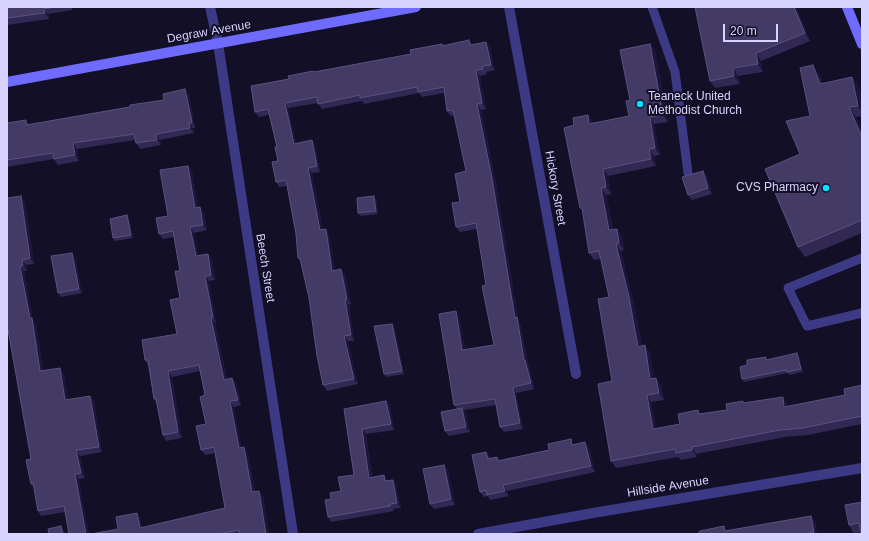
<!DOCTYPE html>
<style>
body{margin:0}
#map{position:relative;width:869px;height:541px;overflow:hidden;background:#130f26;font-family:Helvetica,sans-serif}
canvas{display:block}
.frame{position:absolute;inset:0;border:8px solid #d9d4ff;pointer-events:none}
.scale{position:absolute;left:723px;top:24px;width:55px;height:18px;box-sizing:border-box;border:2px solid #d9d4ff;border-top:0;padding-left:5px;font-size:12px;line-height:14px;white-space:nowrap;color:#d9d4ff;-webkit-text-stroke:3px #130f26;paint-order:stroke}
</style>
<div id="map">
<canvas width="869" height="541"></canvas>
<div class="frame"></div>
<div class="scale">20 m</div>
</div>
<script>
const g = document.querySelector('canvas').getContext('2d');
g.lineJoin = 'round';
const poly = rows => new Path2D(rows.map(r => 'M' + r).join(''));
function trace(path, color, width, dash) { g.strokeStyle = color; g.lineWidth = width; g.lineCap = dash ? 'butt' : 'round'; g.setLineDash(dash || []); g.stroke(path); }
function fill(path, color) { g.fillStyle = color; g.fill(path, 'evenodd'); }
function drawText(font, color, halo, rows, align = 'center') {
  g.font = font + ' Helvetica,sans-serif'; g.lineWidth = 4; g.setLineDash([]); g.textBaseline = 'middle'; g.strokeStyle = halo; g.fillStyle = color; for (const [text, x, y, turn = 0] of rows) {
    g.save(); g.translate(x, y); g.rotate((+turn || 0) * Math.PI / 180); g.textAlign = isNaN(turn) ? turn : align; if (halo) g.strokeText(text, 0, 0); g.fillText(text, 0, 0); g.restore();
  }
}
const lane = poly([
 [652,7,675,72,688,173],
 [862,258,788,288,807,326,862,313]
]);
const street = poly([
 [210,7,218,43,293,534],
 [509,7,576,374],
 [478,534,593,513,862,468]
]);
const secondary = poly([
 [847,7,862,44],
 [7,82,416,7]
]);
const wall = poly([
 [7,7,73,7,72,7,72,10,48,14,49,19,7,25],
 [695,7,796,7,810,41,761,61,763,72,738,76,740,84,715,88,710,81],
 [469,40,472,45,490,47,495,70,486,72,487,74,480,76,486,109,481,110,496,183,518,319,520,323,528,363,529,365,534,389,516,393,523,429,504,432,500,427,496,405,464,410,466,413,470,432,449,436,445,431,457,409,454,405,459,316,465,349,494,345,486,285,477,229,460,232,456,227,466,171,455,115,451,116,447,111,444,93,422,97,419,93,364,104,362,101,322,109,318,103,288,108,296,143,312,140,315,145,320,172,312,173,323,230,329,235,335,270,345,274,351,304,349,305,354,341,348,341,358,384,327,391,323,385,309,298,300,261,298,258,296,234,287,186,279,187,276,182,278,161,277,147,269,115,259,117,255,112,313,71,314,72,411,54,442,44,443,46],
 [650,44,655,51,668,122,654,124,660,155,654,156,656,166,608,176,611,194,606,195,613,229,622,236,624,250,621,251,634,304,642,346,650,352,654,379,661,385,664,400,651,402,656,429,680,424,701,414,727,410,744,403,788,404,788,406,845,395,862,385,862,424,808,435,785,437,696,454,697,457,681,460,678,457,616,468,611,461,612,381,609,297,601,259,594,260,589,253,583,212,580,208,574,125,588,115,593,123,629,116,630,100],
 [820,75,823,84,852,77,859,87,862,102,862,116,856,117,862,131,862,233,805,257,798,247,810,116],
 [189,95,195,128,193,128,194,133,160,140,161,145,140,149,136,143,135,140,77,149,79,161,58,165,54,159,7,167,7,123,26,120,29,125,130,107],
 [188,166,192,171,198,207,200,207,204,212,207,230,194,233,198,255,208,254,212,259,215,280,209,281,216,323,215,323,227,379,236,383,241,405,234,407,241,448,248,453,255,492,263,496,269,534,91,534,118,529,137,513,140,519,142,528,225,508,215,453,205,455,201,450,206,424,205,395,200,371,172,377,182,438,166,441,163,435,156,402,154,399,148,365,145,360,177,334,180,298,180,271,174,237,163,239,159,234,168,216],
 [703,171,707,176,712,194,692,200,688,195],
 [376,199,378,214,361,216,358,213],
 [25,201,34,264,26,265,27,271,24,271,33,320,36,323,43,371,64,373,68,400,90,396,94,401,102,452,80,456,85,478,79,479,65,512,41,516,38,511,34,487,31,484,31,459,7,324],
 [127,215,129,218,133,238,115,241,113,238],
 [75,257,82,293,61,297,58,293],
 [392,324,394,326,404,374,386,377,384,374],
 [799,356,803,372,789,375,788,373,744,382,742,379,768,359,768,360],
 [390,406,394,430,366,434,372,477,384,475,388,481,393,480,396,485,401,508,393,509,394,511,331,522,328,517,331,499,341,491,354,475,344,409],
 [574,444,589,448,595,472,507,491,509,496,490,500,488,496,484,497,480,492,486,452,491,458,497,457,499,460,549,450],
 [448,470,455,505,434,509,430,504],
 [862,502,860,532,854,534,849,525],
 [815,521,817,534,697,534,727,530]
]);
const shadedWall = poly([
 [794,7,796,7,810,41,805,33],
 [44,9,48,14,49,19,45,13],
 [486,42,490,47,495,70,491,65],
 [650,44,655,51,668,122,663,115],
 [756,53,761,61,763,72,758,64],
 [813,65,820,75,826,94,820,84],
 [733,68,738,76,740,84,734,76],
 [476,70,480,76,486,109,482,103],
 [852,77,859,87,862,102,862,112,858,106],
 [185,89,189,95,195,128,192,122],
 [285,103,288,108,298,149,294,144],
 [477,104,481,110,496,183,518,319,520,323,528,363,529,365,534,389,531,383,524,360,515,318],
 [849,107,856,117,862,131,862,137],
 [588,115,592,122,594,131,589,124],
 [650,117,654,124,660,155,655,148],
 [189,123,193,128,194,133,190,128],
 [156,134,160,140,161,145,157,140],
 [312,140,315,145,320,172,317,166],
 [73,143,77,149,79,161,75,155],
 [649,149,654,156,656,166,651,159],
 [188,166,192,171,199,213,195,208],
 [308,168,312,173,324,236,320,230],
 [603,169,608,176,611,194,606,187],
 [703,171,707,176,712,194,708,188],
 [601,188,606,195,614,237,609,230],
 [21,196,25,201,34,264,30,258],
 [374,196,376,199,378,214,376,211],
 [200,207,204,212,207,230,203,225],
 [127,215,129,218,133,238,131,235],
 [190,227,194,233,199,261,196,256],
 [326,229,329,235,336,276,332,271],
 [617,229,622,236,624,250,619,243],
 [616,244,621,251,634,304,643,353,638,347],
 [72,253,75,257,82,293,79,289],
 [208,254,212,259,215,280,211,275],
 [22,260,26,265,27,271,23,265],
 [20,266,24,271,33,320,36,323,44,377,40,371],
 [341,269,345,274,351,304,347,299],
 [205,276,209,281,216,323,213,317],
 [345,299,349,305,354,341,351,335],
 [456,311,459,316,466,355,462,350],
 [211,318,215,323,228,385,224,380],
 [392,324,394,326,404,374,402,371],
 [344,336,348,341,358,384,354,379],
 [645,345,650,352,655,386,650,379],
 [797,353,799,356,803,372,801,369],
 [60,368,64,373,69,406,65,400],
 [168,371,172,377,182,438,178,432],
 [232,378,236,383,241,405,238,400],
 [656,378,661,385,664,400,659,393],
 [513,387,516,393,523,429,520,423],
 [647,395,651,402,658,436,653,429],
 [90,396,94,401,102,452,99,447],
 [783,397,788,404,789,413,784,407],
 [230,401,234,407,243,454,239,448],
 [386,401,390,406,394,430,391,424],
 [462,408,466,413,470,432,466,427],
 [362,429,366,434,372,483,369,478],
 [585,442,589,448,595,472,591,466],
 [244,447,248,453,256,498,252,492],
 [692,447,696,454,697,457,692,450],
 [76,450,80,456,85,478,81,473],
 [486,452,490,458,492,465,488,459],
 [444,465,448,470,455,505,451,499],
 [75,474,79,479,89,534,86,534],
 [384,475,388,480,389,487,385,481],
 [393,480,396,485,401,508,397,503],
 [503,485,507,491,509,496,505,491],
 [259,491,263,496,269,534,266,534],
 [137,513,140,519,143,534,140,528],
 [811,516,815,521,817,534,815,534,814,532],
 [61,526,65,532,65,534,63,534]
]);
const building = poly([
 [7,7,55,7,44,9,45,13,7,18,7,7],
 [695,7,794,7,805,33,756,53,758,64,733,68,734,76,710,81,695,7],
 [469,40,470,45,486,42,491,65,482,66,483,69,476,70,482,103,477,104,492,178,515,318,517,317,524,360,525,360,531,383,513,387,520,423,500,427,495,399,454,405,439,314,456,311,462,350,494,345,482,286,486,285,476,223,456,227,452,203,460,202,455,174,466,171,453,110,447,111,444,87,418,92,417,87,360,98,360,95,318,104,317,97,285,103,294,144,312,140,317,166,308,168,320,230,326,229,332,271,341,269,347,299,345,299,351,335,344,336,354,379,323,385,317,356,309,298,300,258,298,258,296,234,286,180,276,182,272,162,278,161,275,147,277,147,268,109,255,112,251,86,289,79,288,76,313,71,314,72,411,54,410,50,442,44,442,46,469,40],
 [650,44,663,115,650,117,655,148,649,149,651,159,603,169,606,187,601,188,609,230,617,229,619,243,616,244,629,297,638,347,645,345,650,379,656,378,659,393,647,395,653,429,680,424,678,414,698,410,699,414,727,410,726,404,743,401,743,403,783,397,784,407,845,395,844,389,862,385,862,416,803,428,780,430,692,447,692,450,676,453,675,449,611,461,598,384,612,381,598,299,609,297,599,251,589,253,582,208,580,208,564,128,574,125,573,118,588,115,589,124,629,116,626,101,630,100,620,50,650,44],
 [813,65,820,84,852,77,858,106,849,107,862,137,862,220,798,247,765,169,800,154,786,121,810,116,800,68,813,65],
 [185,89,192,122,189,123,190,128,156,134,157,140,136,143,134,134,73,143,75,155,54,159,53,153,7,160,7,123,26,120,26,125,130,107,130,105,164,100,163,94,185,89],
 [188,166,195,208,200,207,203,225,190,227,196,256,208,254,211,275,205,276,213,317,211,318,224,380,232,378,238,400,230,401,239,448,244,447,252,492,259,491,266,534,240,534,239,530,219,534,91,534,118,529,116,517,137,513,140,528,225,508,214,447,201,450,196,426,206,424,200,397,205,395,199,365,168,371,178,432,163,435,156,399,154,399,148,360,145,360,142,340,177,334,170,300,180,298,175,271,180,271,173,231,159,234,156,218,168,216,160,170,188,166],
 [703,171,708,188,688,195,682,177,703,171],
 [21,196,30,258,22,260,23,265,20,266,30,318,32,318,40,371,60,368,65,400,90,396,99,447,76,450,81,473,75,474,86,534,69,534,64,506,38,511,33,483,31,484,26,460,31,459,7,324,7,198,21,196],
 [374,196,376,211,358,213,357,198,374,196],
 [127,215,131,235,113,238,110,219,127,215],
 [72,253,79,289,58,293,51,256,72,253],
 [392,324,402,371,384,374,374,326,392,324],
 [797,353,801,369,787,372,786,370,742,379,740,367,747,365,747,360,766,357,766,360,797,353],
 [386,401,391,424,362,429,369,478,384,475,385,481,393,480,397,503,390,504,390,506,328,517,325,500,331,499,330,493,341,491,338,477,354,475,344,409,386,401],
 [462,408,466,427,445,431,441,412,462,408],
 [571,439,572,445,585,442,591,466,503,485,505,491,487,495,486,490,480,492,472,455,486,452,488,459,497,457,498,461,549,450,548,444,571,439],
 [444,465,451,499,430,504,423,469,444,465],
 [862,502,862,534,861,534,859,523,849,525,845,505,862,502],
 [811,516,814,532,805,534,697,534,700,531,724,526,725,531,811,516],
 [61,526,63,534,49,534,48,529,61,526]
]);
const markers = [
 [640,104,4,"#00e5ff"],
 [826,188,4,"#00e5ff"]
];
const streetNames = [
 ["Degraw Avenue",209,32,-10],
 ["Hickory Street",555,188,80],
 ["Beech Street",265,268,81],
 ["Hillside Avenue",668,487,-9]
];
const poiNames = [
 ["Teaneck United",648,97],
 ["Methodist Church",648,111],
 ["CVS Pharmacy",818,188,"right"]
];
trace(lane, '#3d3a85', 9);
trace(street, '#3d3a85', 10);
trace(secondary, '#6f6bff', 10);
fill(wall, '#312854');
fill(shadedWall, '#1d163a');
fill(building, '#433a66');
trace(building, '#5a527e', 1);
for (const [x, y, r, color] of markers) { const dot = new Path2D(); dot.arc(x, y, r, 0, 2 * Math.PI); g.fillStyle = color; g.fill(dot); trace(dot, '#130f26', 1.5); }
drawText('12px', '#d9d4ff', '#130f26', streetNames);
drawText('12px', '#d9d4ff', '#130f26', poiNames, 'left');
</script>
